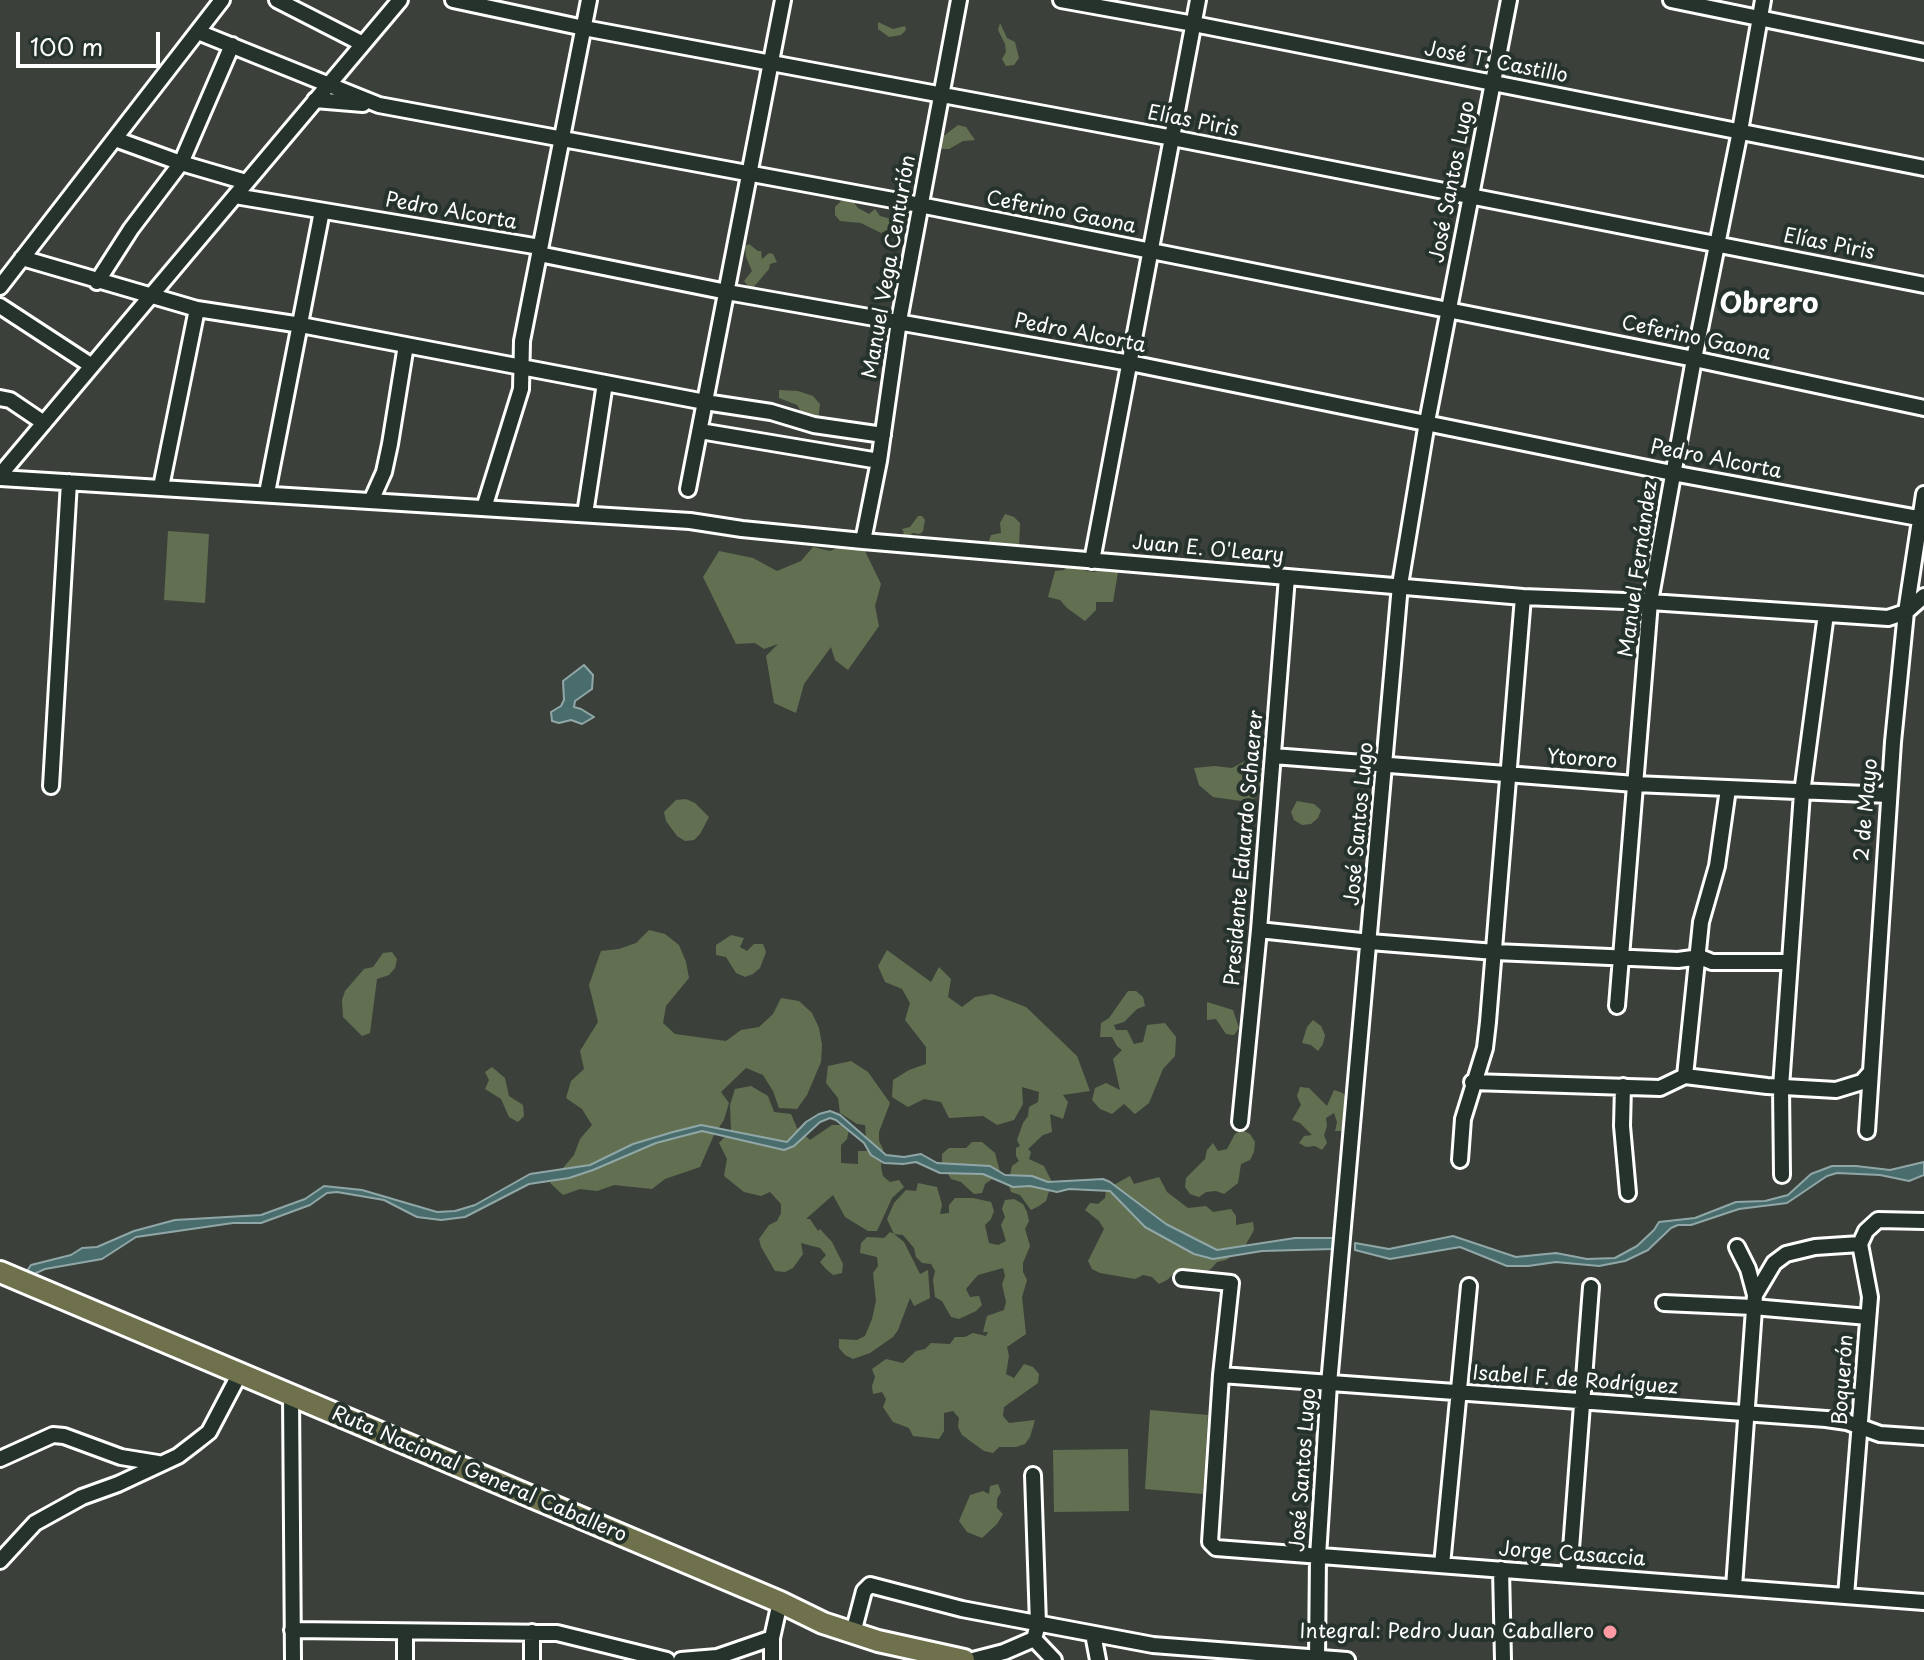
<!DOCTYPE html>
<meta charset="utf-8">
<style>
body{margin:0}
#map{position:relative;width:1924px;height:1660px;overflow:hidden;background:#3b413a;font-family:"Playpen Sans",sans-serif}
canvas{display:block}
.scale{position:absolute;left:16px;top:32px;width:144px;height:36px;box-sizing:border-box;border:4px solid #fff;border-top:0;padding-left:10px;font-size:24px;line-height:28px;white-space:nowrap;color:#fff;-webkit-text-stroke:6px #26332d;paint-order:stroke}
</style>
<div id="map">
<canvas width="1924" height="1660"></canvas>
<div class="scale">100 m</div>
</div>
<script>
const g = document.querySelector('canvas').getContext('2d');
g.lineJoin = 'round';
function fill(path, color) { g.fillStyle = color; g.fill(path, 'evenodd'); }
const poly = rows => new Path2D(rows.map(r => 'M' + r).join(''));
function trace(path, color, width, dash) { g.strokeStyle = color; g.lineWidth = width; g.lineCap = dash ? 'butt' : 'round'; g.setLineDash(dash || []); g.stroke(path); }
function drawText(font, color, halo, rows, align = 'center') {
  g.font = font + ' "Playpen Sans",sans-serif'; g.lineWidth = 8; g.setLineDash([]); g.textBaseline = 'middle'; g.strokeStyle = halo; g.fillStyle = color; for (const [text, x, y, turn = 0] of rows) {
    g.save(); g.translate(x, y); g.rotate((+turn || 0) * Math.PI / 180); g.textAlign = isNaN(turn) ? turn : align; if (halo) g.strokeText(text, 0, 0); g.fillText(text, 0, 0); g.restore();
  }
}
const green = poly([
 [878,22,893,29,905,26,906,30,901,35,889,37,878,29],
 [1000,23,1007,38,1015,42,1019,58,1014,65,1006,66,1002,59,1006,52,1005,44,998,30],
 [958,125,966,127,975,140,963,141,949,149,941,149,936,141,938,134,945,135],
 [852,200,858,208,869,214,875,209,880,216,891,219,896,226,881,233,861,223,840,221,835,215,835,207,841,201],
 [749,244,758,251,761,251,762,259,769,253,773,254,777,262,770,264,769,269,753,288,749,287,744,281,752,271,746,257,745,246],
 [779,390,798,391,813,396,820,404,818,422,804,417,797,405,779,398],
 [1005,514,1014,517,1020,523,1019,549,1001,549,989,541,991,535,1001,533,1000,523],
 [918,516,922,516,925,520,923,531,920,534,913,533,909,536,910,541,902,543,900,536,904,533,902,529,910,527],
 [168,531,209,534,205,603,164,600],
 [846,544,864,549,881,584,875,606,879,626,848,670,835,660,831,647,804,684,796,713,774,703,766,656,778,644,764,649,755,643,736,644,703,577,719,551,753,558,777,571,801,561,813,547,830,551],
 [1070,563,1086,571,1094,572,1111,567,1118,572,1113,602,1096,602,1096,610,1085,621,1067,608,1060,600,1048,597,1055,571,1064,570],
 [1249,759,1261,765,1265,782,1258,796,1248,802,1213,797,1199,785,1194,768,1215,766,1232,768],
 [686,799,695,803,709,817,700,834,694,840,685,841,677,836,666,821,664,812,676,800],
 [1297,801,1314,804,1321,810,1318,818,1311,824,1302,825,1294,820,1291,812],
 [649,930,665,934,679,945,686,962,689,978,666,1006,663,1023,675,1034,726,1041,741,1030,759,1027,773,1014,781,998,799,1001,812,1013,819,1028,822,1045,821,1062,807,1095,797,1109,779,1108,773,1091,763,1075,746,1068,721,1092,729,1103,724,1120,714,1135,700,1167,665,1179,652,1189,614,1185,597,1191,580,1189,563,1195,550,1183,574,1155,580,1139,592,1125,582,1109,566,1098,571,1081,584,1069,580,1051,598,1022,589,985,601,951,619,949,636,943],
 [731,935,744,938,740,947,747,951,754,944,763,944,766,952,760,968,753,974,745,977,736,973,726,957,716,955,716,945],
 [887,950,931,982,939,967,951,979,948,997,962,1007,975,997,992,994,1026,1007,1077,1056,1090,1091,1063,1095,1068,1102,1063,1119,1050,1114,1052,1132,1043,1135,1028,1149,1031,1152,1029,1159,1044,1166,1052,1182,1046,1201,1039,1206,1031,1210,1020,1195,1011,1192,1008,1183,1012,1166,1019,1161,1016,1156,1016,1148,1020,1146,1017,1140,1023,1123,1028,1116,1029,1107,1038,1102,1039,1092,1022,1087,1023,1104,1014,1120,997,1125,983,1116,949,1118,941,1102,924,1099,908,1107,892,1097,893,1080,909,1070,926,1064,926,1047,905,1020,910,1003,902,989,885,982,878,966],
 [392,952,397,959,395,968,389,975,377,979,370,1033,362,1036,343,1017,342,1000,345,991,364,969,373,967,383,953],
 [1128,991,1136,991,1143,997,1145,1006,1137,1009,1124,1022,1114,1025,1116,1030,1127,1030,1134,1044,1143,1042,1147,1025,1165,1023,1176,1037,1175,1056,1163,1069,1149,1103,1135,1114,1124,1104,1112,1114,1100,1109,1092,1100,1095,1088,1106,1083,1120,1090,1113,1059,1122,1050,1117,1046,1112,1037,1100,1037,1101,1023,1109,1018],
 [1207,1002,1233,1010,1239,1028,1234,1035,1226,1034,1216,1019,1207,1020],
 [1313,1020,1321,1026,1325,1035,1323,1044,1318,1051,1311,1045,1302,1043,1307,1027],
 [851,1061,868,1072,890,1103,879,1132,879,1141,883,1149,881,1167,883,1176,890,1182,899,1180,904,1187,892,1198,877,1231,868,1231,845,1217,833,1195,806,1219,810,1219,818,1231,820,1229,832,1242,843,1264,842,1273,833,1275,826,1269,820,1262,826,1255,820,1248,801,1243,803,1254,793,1268,785,1272,775,1271,761,1247,759,1239,769,1225,777,1221,781,1213,781,1204,770,1192,761,1196,744,1192,724,1176,727,1159,719,1143,731,1130,730,1105,735,1089,751,1086,768,1096,774,1112,791,1114,797,1128,810,1140,832,1125,842,1125,849,1130,847,1139,841,1145,841,1163,858,1164,858,1151,867,1151,865,1125,857,1124,840,1113,838,1098,826,1083,828,1066],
 [492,1067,505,1078,509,1096,523,1105,524,1116,518,1122,509,1117,501,1099,485,1089,489,1080,485,1072],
 [1300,1087,1309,1088,1327,1106,1334,1090,1343,1093,1351,1108,1351,1125,1344,1131,1335,1131,1337,1122,1334,1113,1326,1118,1327,1126,1324,1135,1327,1143,1322,1150,1315,1146,1306,1147,1299,1143,1304,1136,1312,1135,1300,1123,1292,1120,1301,1105,1297,1096],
 [1242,1130,1250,1134,1255,1142,1254,1152,1250,1160,1241,1164,1238,1183,1224,1194,1216,1191,1206,1192,1199,1197,1190,1194,1185,1187,1186,1178,1205,1159,1207,1150,1213,1143,1218,1151,1227,1149,1235,1134],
 [972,1142,982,1142,995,1153,1003,1183,992,1179,985,1184,982,1193,974,1194,961,1182,951,1179,942,1163,942,1154,949,1148,966,1148],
 [1130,1176,1134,1184,1159,1177,1167,1192,1188,1208,1206,1206,1213,1212,1231,1209,1236,1216,1236,1225,1253,1222,1254,1230,1245,1246,1226,1260,1217,1262,1211,1269,1194,1276,1185,1275,1180,1268,1167,1280,1159,1284,1152,1277,1143,1275,1135,1279,1100,1273,1092,1269,1088,1261,1104,1229,1099,1221,1085,1210,1090,1203,1098,1204,1105,1198,1106,1189],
 [918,1183,937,1187,942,1205,940,1214,949,1213,949,1205,955,1198,973,1198,991,1202,994,1211,991,1219,985,1225,989,1243,998,1245,1006,1241,1001,1225,1005,1217,1002,1209,1005,1200,1014,1199,1023,1204,1027,1212,1029,1221,1025,1229,1030,1246,1023,1263,1023,1272,1027,1280,1022,1297,1026,1334,1007,1347,1009,1356,1006,1374,1014,1378,1024,1364,1033,1367,1039,1374,1038,1383,1004,1407,1003,1416,1009,1423,1035,1420,1030,1437,1025,1444,1016,1447,999,1447,993,1453,984,1451,962,1435,958,1427,959,1418,953,1411,944,1413,944,1431,939,1439,913,1436,909,1428,893,1422,883,1407,886,1399,882,1392,873,1394,872,1386,875,1377,872,1369,886,1359,903,1363,916,1351,925,1349,931,1343,950,1344,955,1337,965,1337,973,1333,986,1336,988,1332,983,1332,987,1316,1004,1310,1006,1302,1002,1284,1005,1276,1003,1268,978,1275,966,1289,970,1297,979,1296,982,1305,976,1311,959,1319,951,1317,942,1301,935,1297,933,1280,935,1271,931,1264,922,1263,916,1257,914,1248,903,1235,894,1234,904,1242,920,1274,928,1270,930,1298,914,1306,910,1298,898,1330,893,1337,870,1353,853,1359,845,1355,839,1348,839,1339,857,1340,865,1336,872,1319,876,1301,873,1273,878,1266,877,1257,860,1253,861,1243,867,1237,884,1238,890,1232,894,1234,887,1219,894,1203,906,1190,916,1191],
 [1150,1410,1208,1415,1203,1494,1145,1489],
 [1128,1449,1129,1511,1054,1512,1053,1450],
 [998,1484,1001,1492,997,1499,997,1508,1003,1514,997,1524,982,1538,967,1532,959,1521,970,1495,983,1491,989,1494,990,1486]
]);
const water = poly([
 [584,665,593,675,592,689,575,701,574,707,581,709,594,717,582,724,571,720,559,723,552,721,551,712,561,706,564,700,563,681,584,665],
 [830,1111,840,1115,886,1155,904,1157,921,1154,937,1163,990,1166,1005,1175,1032,1176,1048,1182,1103,1179,1110,1182,1166,1224,1217,1250,1295,1238,1334,1238,1333,1249,1262,1251,1213,1259,1194,1254,1145,1227,1110,1191,1069,1189,1057,1192,1030,1186,1013,1187,983,1174,940,1173,916,1162,903,1164,884,1163,871,1155,864,1143,836,1120,830,1118,820,1122,794,1146,784,1150,702,1131,656,1143,593,1170,569,1178,529,1184,465,1217,441,1220,417,1217,384,1200,337,1192,327,1193,310,1205,261,1223,233,1223,136,1237,102,1259,45,1269,36,1273,34,1279,24,1275,31,1265,71,1255,82,1248,97,1247,134,1231,175,1220,261,1215,305,1199,324,1186,362,1190,437,1212,455,1211,475,1205,530,1174,590,1165,633,1144,673,1132,701,1125,787,1142,806,1122,819,1114,830,1111],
 [1924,1162,1924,1175,1909,1181,1880,1175,1837,1173,1827,1176,1787,1203,1739,1209,1691,1225,1678,1225,1671,1228,1648,1250,1625,1261,1599,1266,1556,1262,1528,1266,1507,1266,1460,1247,1390,1259,1355,1250,1355,1243,1389,1249,1453,1236,1516,1257,1556,1253,1587,1259,1615,1258,1637,1246,1654,1230,1659,1222,1695,1218,1736,1202,1765,1201,1788,1195,1811,1174,1832,1166,1856,1166,1890,1170,1924,1162]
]);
const minor = poly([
 [277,0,363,44],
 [453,0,584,28,1173,138,1924,285],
 [1061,0,1194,24,1924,168],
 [1671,0,1924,52],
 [198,32,379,105,920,205,1694,359,1924,408],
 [315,100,363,104],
 [115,139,181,163,246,182],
 [235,196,540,247,539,254,727,292,1130,363,1672,473,1924,519],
 [22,258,197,309,301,325,705,402,771,412,814,425,883,435],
 [97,282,131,229,181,163,232,45],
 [0,287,222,0],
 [0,306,92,366],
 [0,398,10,400,44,423],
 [700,431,879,461],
 [0,475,400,0],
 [0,478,690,521,742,529,863,541,1523,597,1650,602,1888,618,1906,612,1924,596],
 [161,487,197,309],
 [688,489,783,0],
 [267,493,322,211],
 [371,501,384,472,390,444,406,345],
 [484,508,521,389,522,341,589,0],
 [585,514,605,383],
 [863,541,879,461,899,321,959,0],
 [1092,561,1198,0],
 [1273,756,1635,784,1889,795],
 [51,786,69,482],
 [1259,930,1370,942,1495,952,1678,960,1700,957,1712,962,1790,962],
 [1617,1006,1650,602,1694,359,1740,131,1763,0],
 [1685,1076,1701,922,1717,866,1728,789],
 [1472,1082,1660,1088,1685,1076,1767,1086,1836,1090,1862,1082,1870,1073],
 [1623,1086,1622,1126,1628,1193],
 [1240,1122,1259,930,1287,577],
 [1867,1131,1893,742,1906,612,1924,494],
 [1460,1160,1463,1119,1485,1048,1488,1022,1523,597],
 [1782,1175,1781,1087,1802,793,1826,614],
 [1182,1278,1231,1283,1221,1375,1210,1542,1216,1548,1924,1602],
 [1755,1295,1774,1263,1786,1254,1815,1247,1860,1244],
 [1664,1303,1753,1307,1868,1317],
 [1221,1375,1826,1419,1847,1422,1880,1434,1924,1437],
 [291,1395,293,1660],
 [0,1459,53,1435,64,1436,121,1457,158,1463],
 [0,1561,35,1523,82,1497,118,1484,178,1456,195,1443,209,1432,240,1373],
 [1442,1565,1469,1286],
 [1501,1569,1503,1660],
 [1569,1575,1591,1287],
 [1734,1587,1755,1295,1748,1269,1737,1247],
 [1846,1596,1870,1297,1860,1244,1866,1231,1878,1220,1924,1221],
 [292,1630,557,1633,667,1660],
 [405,1632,405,1660],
 [532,1632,532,1660],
 [853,1633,864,1591,870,1585,962,1609,1153,1645,1347,1660],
 [1093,1634,1098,1660],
 [1034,1639,1054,1660],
 [681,1660,717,1657,772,1638],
 [772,1660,772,1638,780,1602],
 [973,1660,1004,1652,1034,1639,1038,1624,1033,1475],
 [1317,1660,1318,1556,1329,1384,1400,585,1427,422,1509,0]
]);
const highway = poly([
 [0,1272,780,1602,823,1623,878,1641,964,1660]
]);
const markers = [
 [1610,1632,8,"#ff9aa2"]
];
const streetNames = [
 ["José T. Castillo",1496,63,11],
 ["Elías Piris",1193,122,11],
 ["José Santos Lugo",1453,182,-79],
 ["Pedro Alcorta",451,212,10],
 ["Ceferino Gaona",1061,213,11],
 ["Elías Piris",1829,245,11],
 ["Manuel Vega Centurión",890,267,-80],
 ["Pedro Alcorta",1080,334,11],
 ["Ceferino Gaona",1696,339,12],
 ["Pedro Alcorta",1716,460,11],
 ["Juan E. O'Leary",1208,550,5],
 ["Manuel Fernández",1639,569,-82],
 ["Ytororo",1582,760,4],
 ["2 de Mayo",1867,810,-85],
 ["José Santos Lugo",1360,824,-85],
 ["Presidente Eduardo Schaerer",1245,848,-85],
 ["Boquerón",1844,1380,-86],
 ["Isabel F. de Rodríguez",1575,1381,4],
 ["José Santos Lugo",1304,1470,-86],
 ["Ruta Nacional General Caballero",479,1475,23],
 ["Jorge Casaccia",1572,1555,4]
];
const poiNames = [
 ["Integral: Pedro Juan Caballero",1594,1632]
];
const districtNames = [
 ["Obrero",1769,305]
];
fill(green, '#627051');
fill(water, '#486d6c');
trace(water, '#91a7a7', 2);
trace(minor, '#fff', 20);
trace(highway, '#fff', 26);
trace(minor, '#26332d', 14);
trace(highway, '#6e714b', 20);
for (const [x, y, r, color] of markers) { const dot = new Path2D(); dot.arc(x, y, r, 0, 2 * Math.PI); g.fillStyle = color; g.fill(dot); trace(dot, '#26332d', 3); }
drawText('20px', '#fff', '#26332d', streetNames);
drawText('20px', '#fff', '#26332d', poiNames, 'right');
drawText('bold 28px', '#fff', '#26332d', districtNames);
</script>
